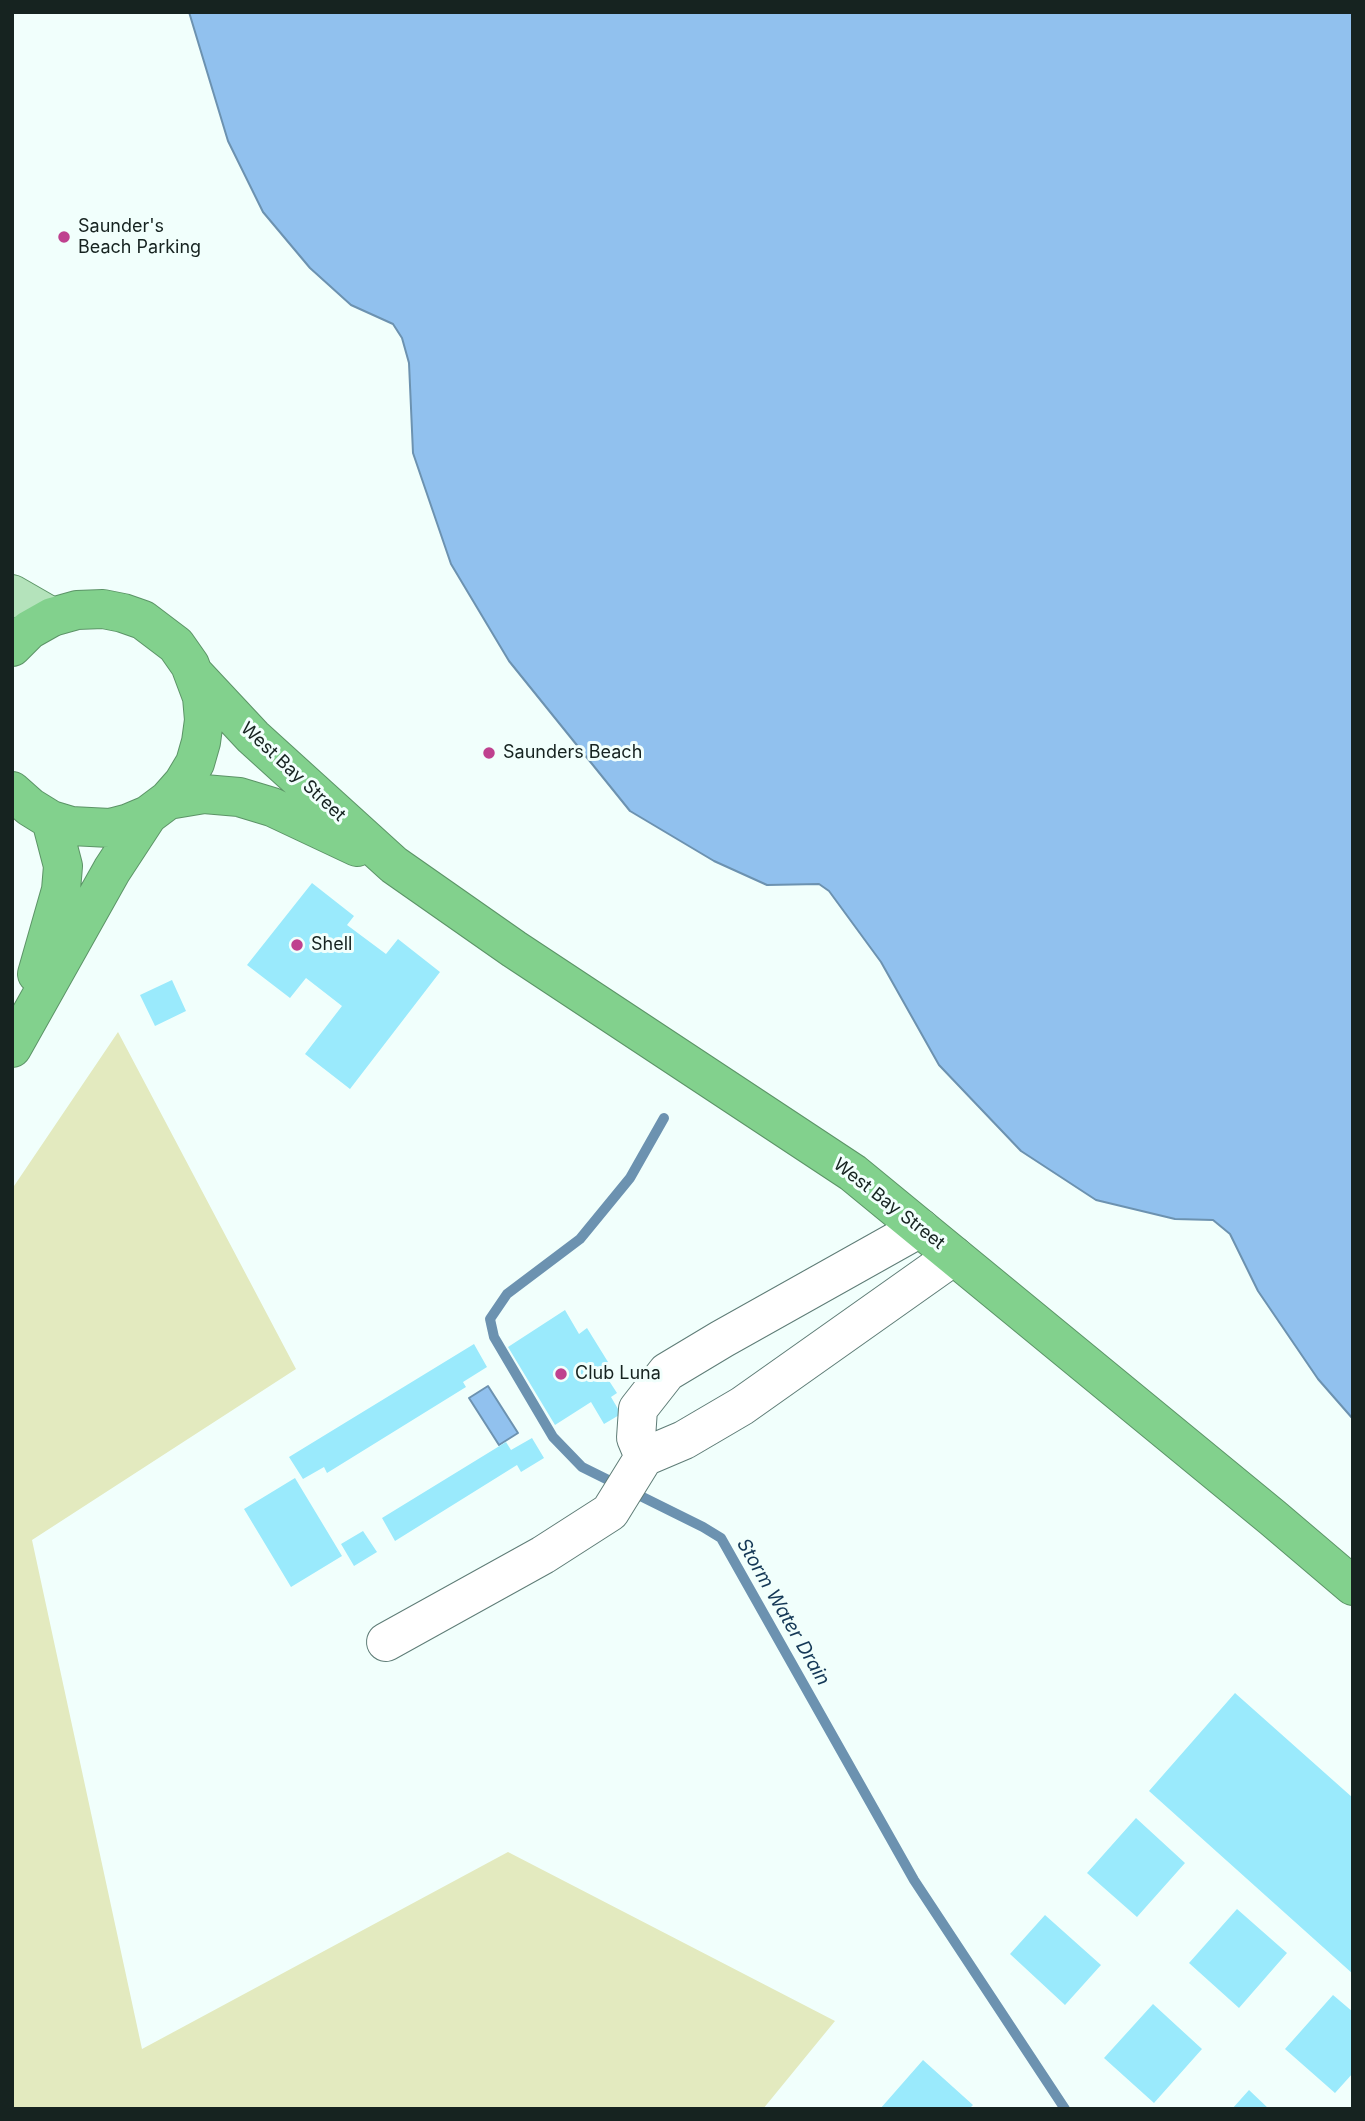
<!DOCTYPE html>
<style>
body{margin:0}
#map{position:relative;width:1365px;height:2121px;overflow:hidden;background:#f1fffc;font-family:Inter,sans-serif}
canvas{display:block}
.frame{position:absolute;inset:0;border:14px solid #162320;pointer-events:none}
</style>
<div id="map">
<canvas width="1365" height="2121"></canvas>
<div class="frame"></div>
</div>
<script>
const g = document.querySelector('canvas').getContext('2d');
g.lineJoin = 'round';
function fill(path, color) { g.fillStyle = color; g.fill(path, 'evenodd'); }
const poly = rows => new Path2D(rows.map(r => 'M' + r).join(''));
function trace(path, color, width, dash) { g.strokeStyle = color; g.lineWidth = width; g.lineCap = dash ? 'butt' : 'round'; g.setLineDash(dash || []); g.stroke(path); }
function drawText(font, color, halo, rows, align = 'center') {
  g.font = font + ' Inter,sans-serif'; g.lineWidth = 6; g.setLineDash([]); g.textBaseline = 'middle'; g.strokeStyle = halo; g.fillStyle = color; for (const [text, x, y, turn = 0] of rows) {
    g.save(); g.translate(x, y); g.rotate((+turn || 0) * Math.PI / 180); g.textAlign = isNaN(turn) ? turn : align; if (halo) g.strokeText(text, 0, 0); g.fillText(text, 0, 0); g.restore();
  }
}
const green = poly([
 [118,1032,296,1369,32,1540,142,2049,508,1852,835,2021,763,2109,12,2109,12,1189]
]);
const water = poly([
 [189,12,1353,12,1353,1419,1318,1379,1258,1291,1230,1234,1213,1220,1175,1219,1096,1200,1021,1151,939,1065,881,962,829,891,819,884,767,885,714,861,630,811,509,661,451,564,413,453,409,363,402,338,393,324,351,305,310,268,263,212,228,141,189,12],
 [488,1386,518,1433,499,1445,469,1398,488,1386]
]);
const stream = poly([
 [664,1118,630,1178,580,1239,507,1294,490,1319,494,1337,553,1437,582,1467,703,1527,721,1538,914,1880,1065,2109]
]);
const building = poly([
 [312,883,354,916,347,925,386,954,398,939,440,972,350,1089,305,1054,342,1006,306,978,290,998,247,965],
 [172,980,186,1011,155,1026,140,995],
 [565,1310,579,1334,587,1328,608,1362,594,1371,596,1374,602,1370,617,1393,611,1397,621,1414,604,1424,591,1402,555,1425,508,1347],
 [474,1344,487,1367,463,1382,466,1387,327,1473,324,1467,303,1479,289,1457],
 [532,1438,544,1458,521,1472,517,1465,395,1541,382,1518,506,1442,511,1450],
 [295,1478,342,1556,291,1587,244,1509],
 [363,1531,377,1552,354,1566,341,1544],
 [1235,1693,1353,1798,1353,1974,1149,1791],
 [1136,1818,1185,1863,1137,1917,1087,1873],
 [1237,1909,1287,1953,1239,2008,1189,1963],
 [1045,1915,1101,1965,1065,2005,1010,1954],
 [1333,1995,1353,2012,1353,2073,1335,2093,1285,2049],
 [1153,2004,1202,2049,1154,2103,1104,2058],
 [923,2060,973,2105,969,2109,880,2109],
 [1249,2090,1269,2109,1232,2109]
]);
const minor = poly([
 [644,1457,636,1438,638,1409,667,1372,722,1339,920,1228],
 [386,1642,543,1555,610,1512,644,1457,684,1440,742,1406,954,1256]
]);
const major = poly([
 [12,594,52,617]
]);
const highway = poly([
 [12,647,29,630,52,617,77,610,103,609,123,613,143,620,176,645,190,665,202,697,204,720,201,742,195,763,183,783,168,800,148,815,129,823,110,828,71,826,51,820,30,807,12,791],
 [195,675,253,737,394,865,514,949,853,1173,1273,1518,1353,1586],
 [168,800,204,794,239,797,272,807,357,847],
 [37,974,61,890,63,866,51,820],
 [12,1048,112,870,148,815]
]);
const markers = [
 [64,237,7,"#bf418f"],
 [489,753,7,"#bf418f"],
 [297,945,7,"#bf418f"],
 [561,1374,7,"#bf418f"]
];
const poiNames = [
 ["Saunder's",78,227],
 ["Beach Parking",78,248],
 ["Saunders Beach",503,753],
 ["Shell",311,945],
 ["Club Luna",575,1374]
];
const streetNames = [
 ["West Bay Street",293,772,43],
 ["West Bay Street",889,1204,38]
];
const waterNames = [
 ["Storm Water Drain",783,1612,60]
];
fill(green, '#e3eabf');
fill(water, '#91c1ee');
trace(water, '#6c92b0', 2);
trace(stream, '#6c92b0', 10);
fill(building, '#9aeafc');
trace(minor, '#5f7d77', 40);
trace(major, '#5c9467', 40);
trace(highway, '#5c9467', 40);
trace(minor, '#fff', 38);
trace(major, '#b4e3bb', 38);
trace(highway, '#82d18d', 38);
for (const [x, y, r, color] of markers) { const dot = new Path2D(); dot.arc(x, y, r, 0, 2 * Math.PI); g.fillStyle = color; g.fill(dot); trace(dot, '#f1fffc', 2.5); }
drawText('18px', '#162320', '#f1fffc', poiNames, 'left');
drawText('18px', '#162320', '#f1fffc', streetNames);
drawText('italic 19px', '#143856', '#f1fffc', waterNames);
</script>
